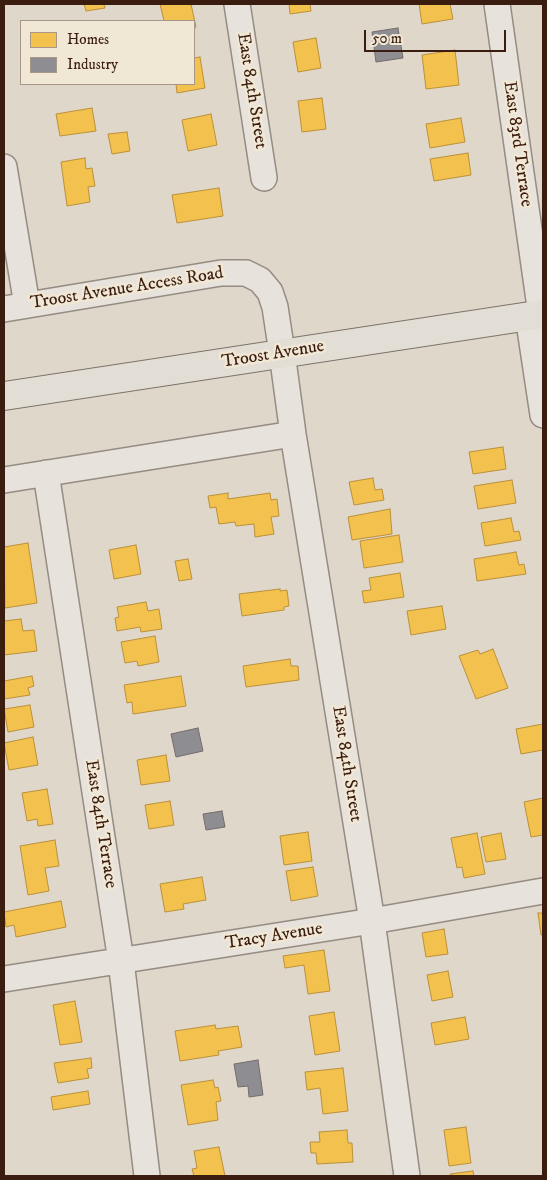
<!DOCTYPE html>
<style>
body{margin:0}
#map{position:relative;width:547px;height:1180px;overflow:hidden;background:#dfd7c9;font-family:"IM FELL DW Pica",serif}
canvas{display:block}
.frame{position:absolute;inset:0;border:5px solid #3b1d0f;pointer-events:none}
.legend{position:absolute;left:20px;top:20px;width:175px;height:65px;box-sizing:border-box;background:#f1e7d5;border:1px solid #a89686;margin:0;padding:6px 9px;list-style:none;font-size:15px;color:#3b1d0f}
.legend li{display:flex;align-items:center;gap:10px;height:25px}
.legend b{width:25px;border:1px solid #a89686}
.scale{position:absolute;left:364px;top:30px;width:142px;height:22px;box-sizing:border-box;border:2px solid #3b1d0f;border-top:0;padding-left:6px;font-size:15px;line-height:18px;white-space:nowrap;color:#3b1d0f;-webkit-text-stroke:4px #f1e7d5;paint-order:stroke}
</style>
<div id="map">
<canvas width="547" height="1180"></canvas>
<div class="frame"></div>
<ul class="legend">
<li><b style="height:14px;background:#f2c14e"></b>Homes</li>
<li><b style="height:14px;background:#8d8d92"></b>Industry</li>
</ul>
<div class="scale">50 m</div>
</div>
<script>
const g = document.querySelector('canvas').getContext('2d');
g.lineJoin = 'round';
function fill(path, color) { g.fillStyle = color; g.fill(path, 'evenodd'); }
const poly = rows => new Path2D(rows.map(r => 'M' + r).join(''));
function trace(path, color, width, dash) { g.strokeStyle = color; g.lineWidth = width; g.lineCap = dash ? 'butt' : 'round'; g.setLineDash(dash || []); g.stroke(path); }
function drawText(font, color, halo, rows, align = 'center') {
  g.font = font + ' "IM FELL DW Pica",serif'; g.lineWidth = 5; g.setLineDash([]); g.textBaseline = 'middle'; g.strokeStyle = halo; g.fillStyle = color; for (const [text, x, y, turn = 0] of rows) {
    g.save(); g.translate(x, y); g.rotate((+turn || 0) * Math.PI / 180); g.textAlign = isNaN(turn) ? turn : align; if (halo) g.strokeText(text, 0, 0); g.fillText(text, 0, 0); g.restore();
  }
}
const homes = poly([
 [84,4,104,4,105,8,86,11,84,4],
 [160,4,191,4,196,27,194,28,194,21,164,21,160,4],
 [289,4,310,4,311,11,290,14,289,4],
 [419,4,450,4,453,19,422,24,419,4],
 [316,38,321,68,298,72,293,42,316,38],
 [455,50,459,85,426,89,422,55,455,50],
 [200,57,205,88,177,93,176,84,194,84,194,58,200,57],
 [322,98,326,129,302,132,298,101,322,98],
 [92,108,96,131,60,136,56,114,92,108],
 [211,114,217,145,188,151,182,120,211,114],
 [461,118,465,142,430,148,426,124,461,118],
 [127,132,130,151,112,154,108,134,127,132],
 [468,153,471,175,434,181,430,159,468,153],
 [85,158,86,169,92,168,95,186,88,187,90,202,67,206,61,162,85,158],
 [219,188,223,216,177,223,172,195,219,188],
 [503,447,506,469,473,474,469,452,503,447],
 [373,478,375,490,382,489,384,500,354,505,349,482,373,478],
 [512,480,516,503,478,509,474,486,512,480],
 [228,493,228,499,270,493,271,500,277,499,279,516,271,517,274,534,255,537,254,524,236,526,235,522,219,524,216,507,210,508,208,496,228,493],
 [390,509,392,534,352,540,348,517,390,509],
 [511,518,514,532,519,531,521,540,485,546,481,523,511,518],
 [399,535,403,562,364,568,360,541,399,535],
 [28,543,37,603,5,608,4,547,28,543],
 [136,545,141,574,114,579,109,550,136,545],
 [516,552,519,565,524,564,526,574,477,581,474,559,516,552],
 [188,559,192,579,179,581,175,561,188,559],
 [400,573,404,597,364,603,362,591,371,590,369,578,400,573],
 [280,589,280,591,287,590,289,606,284,607,284,610,242,616,239,594,280,589],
 [146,602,148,611,159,609,162,629,141,632,140,627,117,631,115,618,119,617,117,607,146,602],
 [442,606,446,629,411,635,407,611,442,606],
 [21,619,23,631,34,630,37,651,4,655,4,621,21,619],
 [155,636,159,662,138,666,137,661,125,663,121,642,155,636],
 [493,649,508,688,476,699,459,656,478,650,480,654,493,649],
 [290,659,291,666,298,666,299,680,246,687,243,666,290,659],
 [32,676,34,686,28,688,30,695,4,699,4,681,32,676],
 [181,676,186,706,133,714,132,702,127,703,124,685,181,676],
 [30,705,34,727,8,732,4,709,30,705],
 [543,724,543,750,521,754,516,729,543,724],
 [33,737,38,765,9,770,4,743,33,737],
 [166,755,170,781,141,785,137,760,166,755],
 [47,789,53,824,38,826,37,819,27,821,22,793,47,789],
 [543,798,543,835,531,837,524,802,543,798],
 [170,801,174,825,149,829,145,805,170,801],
 [308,832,312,861,284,865,280,836,308,832],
 [477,833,485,874,464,878,462,867,457,868,451,838,477,833],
 [501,833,506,859,486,862,481,837,501,833],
 [55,840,59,866,45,868,49,891,28,895,20,846,55,840],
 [313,867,318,896,291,901,286,871,313,867],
 [202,877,206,900,183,904,184,909,165,912,160,884,202,877],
 [61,901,66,927,16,937,14,925,6,927,4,912,61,901],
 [538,913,543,913,543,935,541,935,538,913],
 [444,929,448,954,426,957,422,933,444,929],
 [324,950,330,991,308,994,304,965,285,968,283,956,324,950],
 [448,971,453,997,432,1001,427,975,448,971],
 [75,1001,82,1042,60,1045,53,1005,75,1001],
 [334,1012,340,1051,315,1055,309,1016,334,1012],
 [465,1017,469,1039,435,1045,431,1023,465,1017],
 [215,1025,216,1029,238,1026,242,1047,218,1051,219,1055,180,1061,175,1031,215,1025],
 [91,1058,92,1068,87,1069,89,1078,58,1083,54,1063,91,1058],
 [343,1068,348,1111,323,1114,320,1088,307,1090,305,1072,343,1068],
 [213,1080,215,1088,218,1087,221,1101,216,1102,218,1120,188,1125,181,1085,213,1080],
 [88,1091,90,1104,53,1110,51,1097,88,1091],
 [466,1127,471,1163,449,1166,444,1130,466,1127],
 [347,1130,348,1143,352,1143,353,1162,317,1164,316,1153,311,1153,310,1142,320,1142,319,1132,347,1130],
 [219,1147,225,1176,194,1176,192,1169,197,1168,194,1151,219,1147],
 [473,1171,474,1176,451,1176,450,1174,473,1171]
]);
const industry = poly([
 [398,28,403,58,376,62,372,32,398,28],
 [198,728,203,751,176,757,171,734,198,728],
 [222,811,225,827,206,830,203,814,222,811],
 [258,1060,263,1095,249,1097,248,1086,238,1087,234,1064,258,1060]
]);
const minor = poly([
 [237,4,264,178],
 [497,4,541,314],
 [4,167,27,305],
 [4,309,221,273,246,273,260,280,270,292,275,307,282,353,293,434,372,921,407,1176],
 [528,316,543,415],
 [46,473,121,961,147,1176],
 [4,480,293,434],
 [4,979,372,921,543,891]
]);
const major = poly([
 [4,396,543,314]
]);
const streetNames = [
 ["East 84th Street",251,91,81],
 ["East 83rd Terrace",517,144,82],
 ["Troost Avenue Access Road",127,289,-9],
 ["Troost Avenue",273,355,-9],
 ["East 84th Street",346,764,81],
 ["East 84th Terrace",100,824,81],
 ["Tracy Avenue",274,937,-9]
];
fill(homes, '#f2c14e');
trace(homes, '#bb903b', 1);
fill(industry, '#8d8d92');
trace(industry, '#746b6b', 1);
trace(minor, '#958c83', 28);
trace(major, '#7d736a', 30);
trace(minor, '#e7e2db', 25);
trace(major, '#e2ded5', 28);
drawText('18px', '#3b1d0f', '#f1e7d5', streetNames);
</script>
